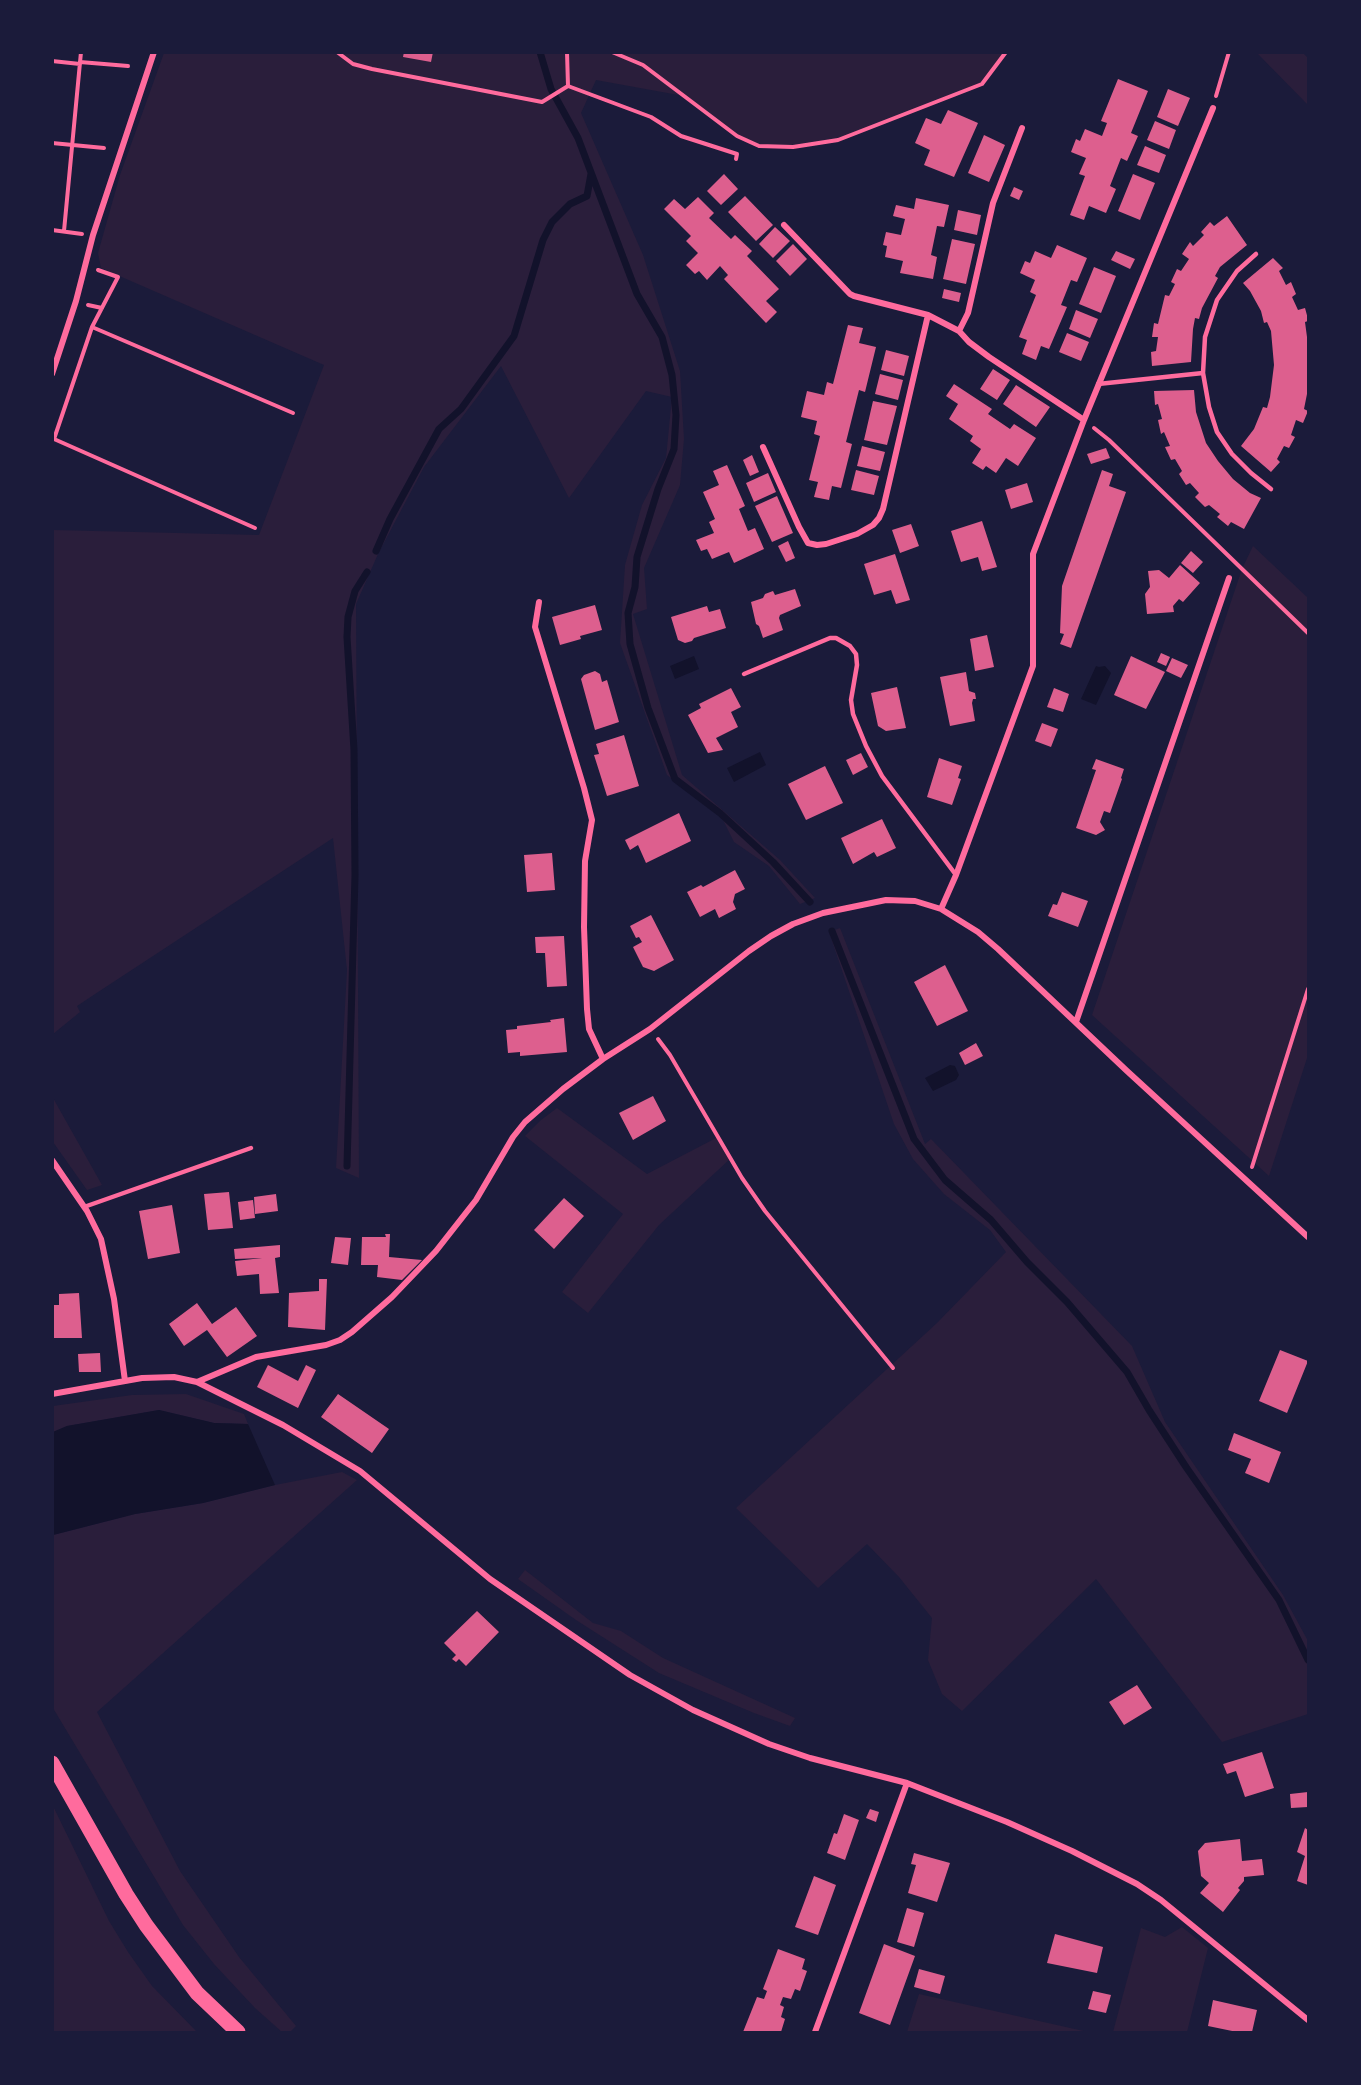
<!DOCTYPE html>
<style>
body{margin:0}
#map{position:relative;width:1361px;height:2085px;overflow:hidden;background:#1b1b3a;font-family:Inter,sans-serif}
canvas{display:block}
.frame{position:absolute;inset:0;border:54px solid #1b1b3a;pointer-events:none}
</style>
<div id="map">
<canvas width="1361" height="2085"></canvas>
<div class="frame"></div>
</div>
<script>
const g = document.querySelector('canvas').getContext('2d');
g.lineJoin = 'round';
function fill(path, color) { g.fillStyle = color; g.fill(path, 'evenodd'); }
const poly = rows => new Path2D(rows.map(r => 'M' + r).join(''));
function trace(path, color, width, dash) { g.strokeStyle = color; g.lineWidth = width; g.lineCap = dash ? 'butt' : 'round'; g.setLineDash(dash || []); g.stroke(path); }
const green = poly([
 [164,53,1006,53,982,84,838,140,798,147,759,146,737,136,684,96,596,80,581,113,643,255,680,371,684,439,680,485,644,568,647,609,633,614,682,775,780,860,815,898,800,904,769,866,734,842,722,818,667,775,620,643,625,565,642,505,666,458,672,397,646,391,569,498,501,366,424,467,378,554,356,604,359,1178,336,1168,347,970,333,838,92,996,77,1006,80,1012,53,1034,53,530,259,535,324,365,101,268,98,253,120,175],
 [1257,53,1303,53,1308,58,1308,105],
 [1253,546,1308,598,1308,1055,1269,1176,1092,1015,1242,569],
 [840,928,925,1144,931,1139,1132,1346,1165,1422,1283,1595,1308,1641,1308,1714,1222,1742,1096,1579,962,1711,942,1694,928,1660,932,1618,899,1577,867,1544,818,1588,736,1508,937,1323,1006,1252,990,1230,944,1194,913,1159,894,1124,829,932],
 [53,1098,102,1185,87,1190,53,1142],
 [557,1108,647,1174,718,1137,731,1158,659,1225,588,1313,562,1292,623,1214,525,1136,541,1120],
 [186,1394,244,1414,248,1424,214,1423,159,1410,67,1426,53,1432,53,1406,132,1395],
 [342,1472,357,1480,97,1712,180,1871,239,1957,296,2026,290,2032,282,2032,255,2008,214,1964,183,1925,53,1708,53,1535,135,1514,203,1503,275,1485],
 [525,1570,593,1623,621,1631,663,1658,795,1718,790,1726,754,1713,659,1673,576,1620,518,1579],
 [53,1806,109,1921,128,1952,152,1986,197,2032,53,2032],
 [1182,1927,1208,1948,1187,2032,1113,2032,1141,1928,1165,1937],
 [919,1994,1088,2032,907,2032]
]);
const water = poly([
 [694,656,699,669,675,679,670,666],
 [1096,666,1099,667,1105,666,1111,673,1096,705,1081,699],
 [760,752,766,765,734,782,727,768],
 [950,1065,955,1066,959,1075,956,1080,933,1091,925,1078],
 [159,1410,214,1423,248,1424,275,1485,203,1503,135,1514,53,1535,53,1432,67,1426]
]);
const stream = poly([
 [540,52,551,89,578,138,637,294,662,337,672,375,676,415,674,449,658,489,637,557,635,587,628,613,630,644,648,708,675,779,720,813,773,862,810,902],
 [376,551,390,519,439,429,461,409,514,336,543,240,552,222,570,204,587,196,591,174],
 [832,931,914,1139,945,1180,991,1220,1027,1262,1067,1302,1127,1372,1149,1410,1186,1467,1279,1600,1308,1660],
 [347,1166,355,875,354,750,347,637,348,617,355,591,367,572]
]);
const building = poly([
 [404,52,433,52,431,62,403,57],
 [1118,79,1148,91,1131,133,1138,136,1127,161,1121,158,1110,186,1116,189,1106,213,1089,206,1084,220,1070,215,1085,176,1079,174,1086,158,1071,152,1076,139,1080,141,1085,129,1102,136,1107,123,1101,121],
 [1168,89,1190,98,1178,126,1157,117],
 [948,110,978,123,954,177,924,165,930,150,915,143,926,118,941,124],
 [1155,121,1176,130,1169,149,1147,140],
 [984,135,1005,145,989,182,968,173],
 [1145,146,1166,155,1159,173,1137,165],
 [724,174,738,189,721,205,707,191],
 [1133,174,1155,183,1140,220,1118,211],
 [1014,187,1023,191,1019,200,1010,196],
 [745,196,773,225,756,241,728,212],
 [698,197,714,213,709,218,731,239,735,235,752,251,747,256,779,289,766,301,777,312,766,323,724,279,728,275,720,266,707,280,699,271,695,274,686,265,698,253,686,241,691,236,664,209,674,199,685,209],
 [916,198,949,205,944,227,937,226,931,255,937,257,933,279,900,273,903,261,885,257,887,246,883,245,886,232,901,235,905,219,893,216,896,205,914,209],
 [958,210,981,215,977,235,954,230],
 [1227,216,1247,245,1220,267,1215,276,1218,278,1202,308,1199,319,1195,318,1193,329,1191,362,1152,366,1151,352,1156,351,1158,337,1152,337,1154,323,1158,324,1165,295,1169,296,1175,284,1171,282,1177,269,1181,271,1189,259,1182,254,1190,242,1193,246,1204,235,1201,232,1210,222,1214,226],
 [775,227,790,241,773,258,759,244],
 [952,239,975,244,966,284,943,279],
 [793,244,807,259,790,276,776,261],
 [1057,245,1087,258,1077,282,1071,280,1061,305,1067,307,1049,349,1041,346,1036,360,1022,354,1027,340,1019,337,1036,295,1030,292,1035,280,1020,273,1025,261,1030,263,1035,251,1051,258],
 [1116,251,1135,259,1130,269,1111,260],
 [1273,258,1283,268,1279,271,1286,285,1291,282,1296,294,1292,297,1298,310,1305,308,1308,319,1308,321,1305,322,1307,337,1308,337,1308,394,1307,394,1304,409,1308,411,1303,423,1296,420,1291,435,1295,437,1289,448,1284,446,1277,459,1280,462,1271,472,1241,446,1254,429,1263,407,1267,408,1270,397,1274,365,1271,331,1267,322,1264,323,1261,311,1250,291,1243,283],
 [1094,267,1116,276,1101,313,1079,304],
 [944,289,961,293,959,302,942,298],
 [1076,310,1098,319,1090,338,1069,329],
 [848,325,863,328,859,343,876,347,865,392,859,390,846,442,852,444,841,488,832,486,829,500,814,497,818,482,809,480,820,436,814,434,817,421,801,417,807,391,824,395,827,382,833,384],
 [1067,333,1089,342,1081,361,1059,352],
 [886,350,909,356,904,376,881,370],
 [993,369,1010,380,997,400,980,389],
 [880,374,903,380,898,400,875,394],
 [954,384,992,409,988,414,1010,429,1014,424,1036,438,1018,466,1006,458,996,473,986,466,983,470,972,463,981,449,970,441,973,436,949,419,958,404,946,396],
 [1016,385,1050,407,1036,427,1003,404],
 [1194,390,1196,412,1206,443,1218,461,1233,479,1250,493,1261,498,1244,529,1231,522,1228,526,1217,517,1220,514,1209,505,1205,507,1195,497,1199,493,1190,483,1186,485,1179,474,1182,471,1175,459,1171,460,1165,447,1170,446,1164,432,1161,434,1158,420,1162,419,1158,404,1155,405,1154,391],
 [873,401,897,406,887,445,864,440],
 [862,446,885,452,880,471,857,466],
 [1106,448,1110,458,1091,464,1087,454],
 [752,455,759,472,750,476,743,460],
 [727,465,745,506,739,509,748,531,755,528,764,549,734,563,729,552,712,559,707,549,701,551,696,540,714,533,709,522,715,519,703,492,719,485,713,471],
 [856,470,879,476,874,495,851,490],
 [1102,470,1113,474,1109,486,1126,492,1071,648,1060,644,1064,634,1060,633,1062,586],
 [768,473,776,492,754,502,746,483],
 [1027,483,1033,502,1011,509,1005,490],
 [777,496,793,533,772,542,755,506],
 [982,521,997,567,982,571,978,557,961,562,951,531],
 [911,524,919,546,900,553,892,530],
 [788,541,795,558,786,562,778,546],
 [1191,551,1203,562,1193,573,1181,563],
 [895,554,910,600,896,604,891,590,874,595,864,564],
 [1180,565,1200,583,1183,602,1179,599,1173,606,1174,612,1147,614,1145,594,1150,587,1148,571,1159,570,1169,578],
 [795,589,801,606,780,615,779,618,783,630,763,638,759,626,756,624,751,602,763,598,765,594,773,591,775,595],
 [595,605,602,630,580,636,581,639,560,645,552,617],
 [707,606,709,612,720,609,726,628,694,638,692,641,685,643,678,640,671,617],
 [987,635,994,667,975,671,970,639],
 [1161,653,1170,657,1166,666,1157,662],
 [1131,656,1165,672,1146,709,1114,695],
 [1172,658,1188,665,1181,678,1166,671],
 [595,671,600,674,602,682,607,680,619,722,595,730,581,679,584,675],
 [966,672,969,691,975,693,976,699,973,699,972,703,975,721,950,726,940,677],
 [897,687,906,728,886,731,878,726,871,693],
 [731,688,741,707,731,712,738,727,716,738,723,750,708,753,688,715,701,708,699,704],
 [1054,688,1069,694,1063,712,1047,707],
 [1042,723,1058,729,1051,747,1035,741],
 [624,735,639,786,607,796,594,755,599,754,596,744],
 [861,753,868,767,853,775,846,760],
 [939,758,962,766,958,778,961,779,952,805,927,797],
 [1096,759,1124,769,1121,778,1122,779,1110,813,1104,811,1100,822,1105,830,1096,835,1076,828,1096,770,1092,769],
 [825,766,843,803,806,820,788,784],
 [679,813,691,841,646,863,638,845,630,850,625,840],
 [882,819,896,848,877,857,874,852,853,864,841,838],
 [552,853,555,890,527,892,524,855],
 [735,870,745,889,735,894,733,902,736,909,719,918,715,909,700,917,687,892,701,885,703,887],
 [1062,892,1088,901,1078,927,1048,916,1053,904,1057,905],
 [651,915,674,960,654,971,643,967,633,947,642,942,639,937,636,938,630,926],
 [564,936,567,986,547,987,545,953,536,953,535,937],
 [945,965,968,1011,937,1026,914,982],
 [564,1018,567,1052,520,1056,520,1052,508,1053,506,1030,517,1029,517,1026,551,1022,550,1020],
 [976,1043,983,1056,965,1065,959,1053],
 [653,1096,666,1121,633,1140,619,1113],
 [229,1192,233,1228,208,1230,204,1194],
 [276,1194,278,1211,255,1214,254,1197],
 [564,1198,584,1216,554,1249,534,1230],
 [253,1200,255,1218,240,1220,238,1202],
 [172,1205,180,1253,148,1259,139,1211],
 [385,1234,390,1234,389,1257,422,1260,402,1280,377,1277,378,1265,361,1265,362,1237,386,1237],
 [335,1237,351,1238,348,1265,331,1263],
 [280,1245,280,1257,275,1258,279,1293,260,1294,259,1274,237,1276,235,1261,262,1258,235,1259,234,1249],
 [319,1279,327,1279,325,1330,288,1327,289,1293,319,1291],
 [79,1293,82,1338,52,1338,52,1305,59,1305,59,1294],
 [197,1303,212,1324,236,1307,257,1336,227,1357,207,1330,184,1346,169,1324],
 [1280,1350,1308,1361,1287,1413,1259,1401],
 [100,1353,101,1372,79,1372,78,1354],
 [268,1365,298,1381,306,1365,316,1370,298,1408,257,1387],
 [338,1394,389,1429,372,1453,321,1417],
 [1234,1433,1281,1452,1269,1483,1245,1473,1251,1459,1228,1450],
 [477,1611,499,1632,466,1666,459,1659,456,1662,452,1659,456,1655,444,1643],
 [1137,1685,1152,1708,1124,1725,1109,1702],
 [1262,1752,1274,1788,1245,1797,1236,1771,1227,1774,1223,1764],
 [1308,1792,1308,1807,1291,1808,1290,1794],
 [870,1809,879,1812,876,1822,866,1818],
 [844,1814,859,1820,845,1860,827,1853,834,1833,837,1834],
 [1305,1828,1308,1830,1308,1885,1297,1881,1305,1856,1297,1852],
 [1240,1839,1242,1861,1262,1859,1264,1875,1244,1877,1244,1881,1238,1888,1240,1890,1223,1912,1200,1893,1209,1883,1201,1876,1198,1851,1205,1843],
 [914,1853,950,1863,937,1902,908,1893,916,1865,911,1864],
 [814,1876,836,1885,818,1935,795,1927],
 [907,1908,924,1913,914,1947,897,1942],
 [1055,1934,1103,1947,1097,1973,1047,1963],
 [884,1944,915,1956,890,2025,859,2013],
 [778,1949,805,1959,802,1969,807,1971,800,1991,795,1989,791,1999,783,1997,780,2005,784,2007,781,2017,785,2019,781,2032,743,2032,757,1997,764,1999,767,1991,763,1989],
 [919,1969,945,1976,940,1994,914,1987],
 [1093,1991,1111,1995,1106,2013,1088,2009],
 [1213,2000,1257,2010,1252,2032,1237,2032,1208,2026]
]);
const path = poly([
 [337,52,353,64,372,69,542,102,568,86],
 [567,52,568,86],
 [612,52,643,65,737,136,759,146,793,147,838,140,982,84,1006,52],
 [52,61,80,64],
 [80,62,128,66],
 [568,86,651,117,681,136,737,154,736,159],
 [1216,96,1229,52],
 [52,143,104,148],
 [52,230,82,234],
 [64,231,81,52],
 [98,270,118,277,92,327,54,439,255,528],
 [88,305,102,308],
 [92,327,293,413],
 [1094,428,1109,440,1308,633],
 [658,1039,670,1055,742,1178,765,1211,893,1368],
 [1252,1167,1308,989]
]);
const service = poly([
 [1256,254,1237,271,1217,300,1205,337,1203,373,1209,407,1217,432,1232,454,1251,473,1271,489],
 [1098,384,1203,373],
 [744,674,830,638,836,638,850,646,856,654,857,665,851,700,853,714,866,746,882,776,956,875],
 [84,1207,251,1148]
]);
const minor = poly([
 [784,225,850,294,854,296,928,315,959,331,969,342,989,357,1084,420],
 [959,331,968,313,993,203,1022,128],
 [52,374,76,301,93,235,154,52],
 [763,447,799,527,808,543,817,545,826,544,857,534,873,525,879,518,883,509,928,315],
 [539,602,535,627,584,788,592,820,585,861,584,927,587,1009,589,1029,603,1059],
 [941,909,956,875,1033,666,1033,554,1084,420,1213,108],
 [1076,1022,1229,578],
 [52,1160,87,1211,101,1239,114,1299,125,1381],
 [197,1382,256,1357,326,1345,340,1340,352,1332,392,1297,436,1251,476,1200,513,1137,525,1122,563,1089,603,1059,650,1029,749,951,771,936,793,924,823,913,886,900,915,901,941,909,978,932,998,949,1127,1071,1308,1237],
 [52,1394,142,1378,174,1377,197,1382,283,1425,360,1471,490,1579,630,1675,693,1710,769,1744,810,1758,907,1783,1007,1822,1072,1851,1137,1884,1161,1900,1308,2020],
 [815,2032,907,1783]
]);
const primary = poly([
 [52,1763,126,1894,146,1925,197,1993,238,2032]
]);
fill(green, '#2a1e3b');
fill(water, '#12122b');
trace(stream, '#12122b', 7);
fill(building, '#dd5f8e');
trace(path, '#ff6b9d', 4);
trace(service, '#ff6b9d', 4.5);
trace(minor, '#ff6b9d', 6);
trace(primary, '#ff6b9d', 15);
</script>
